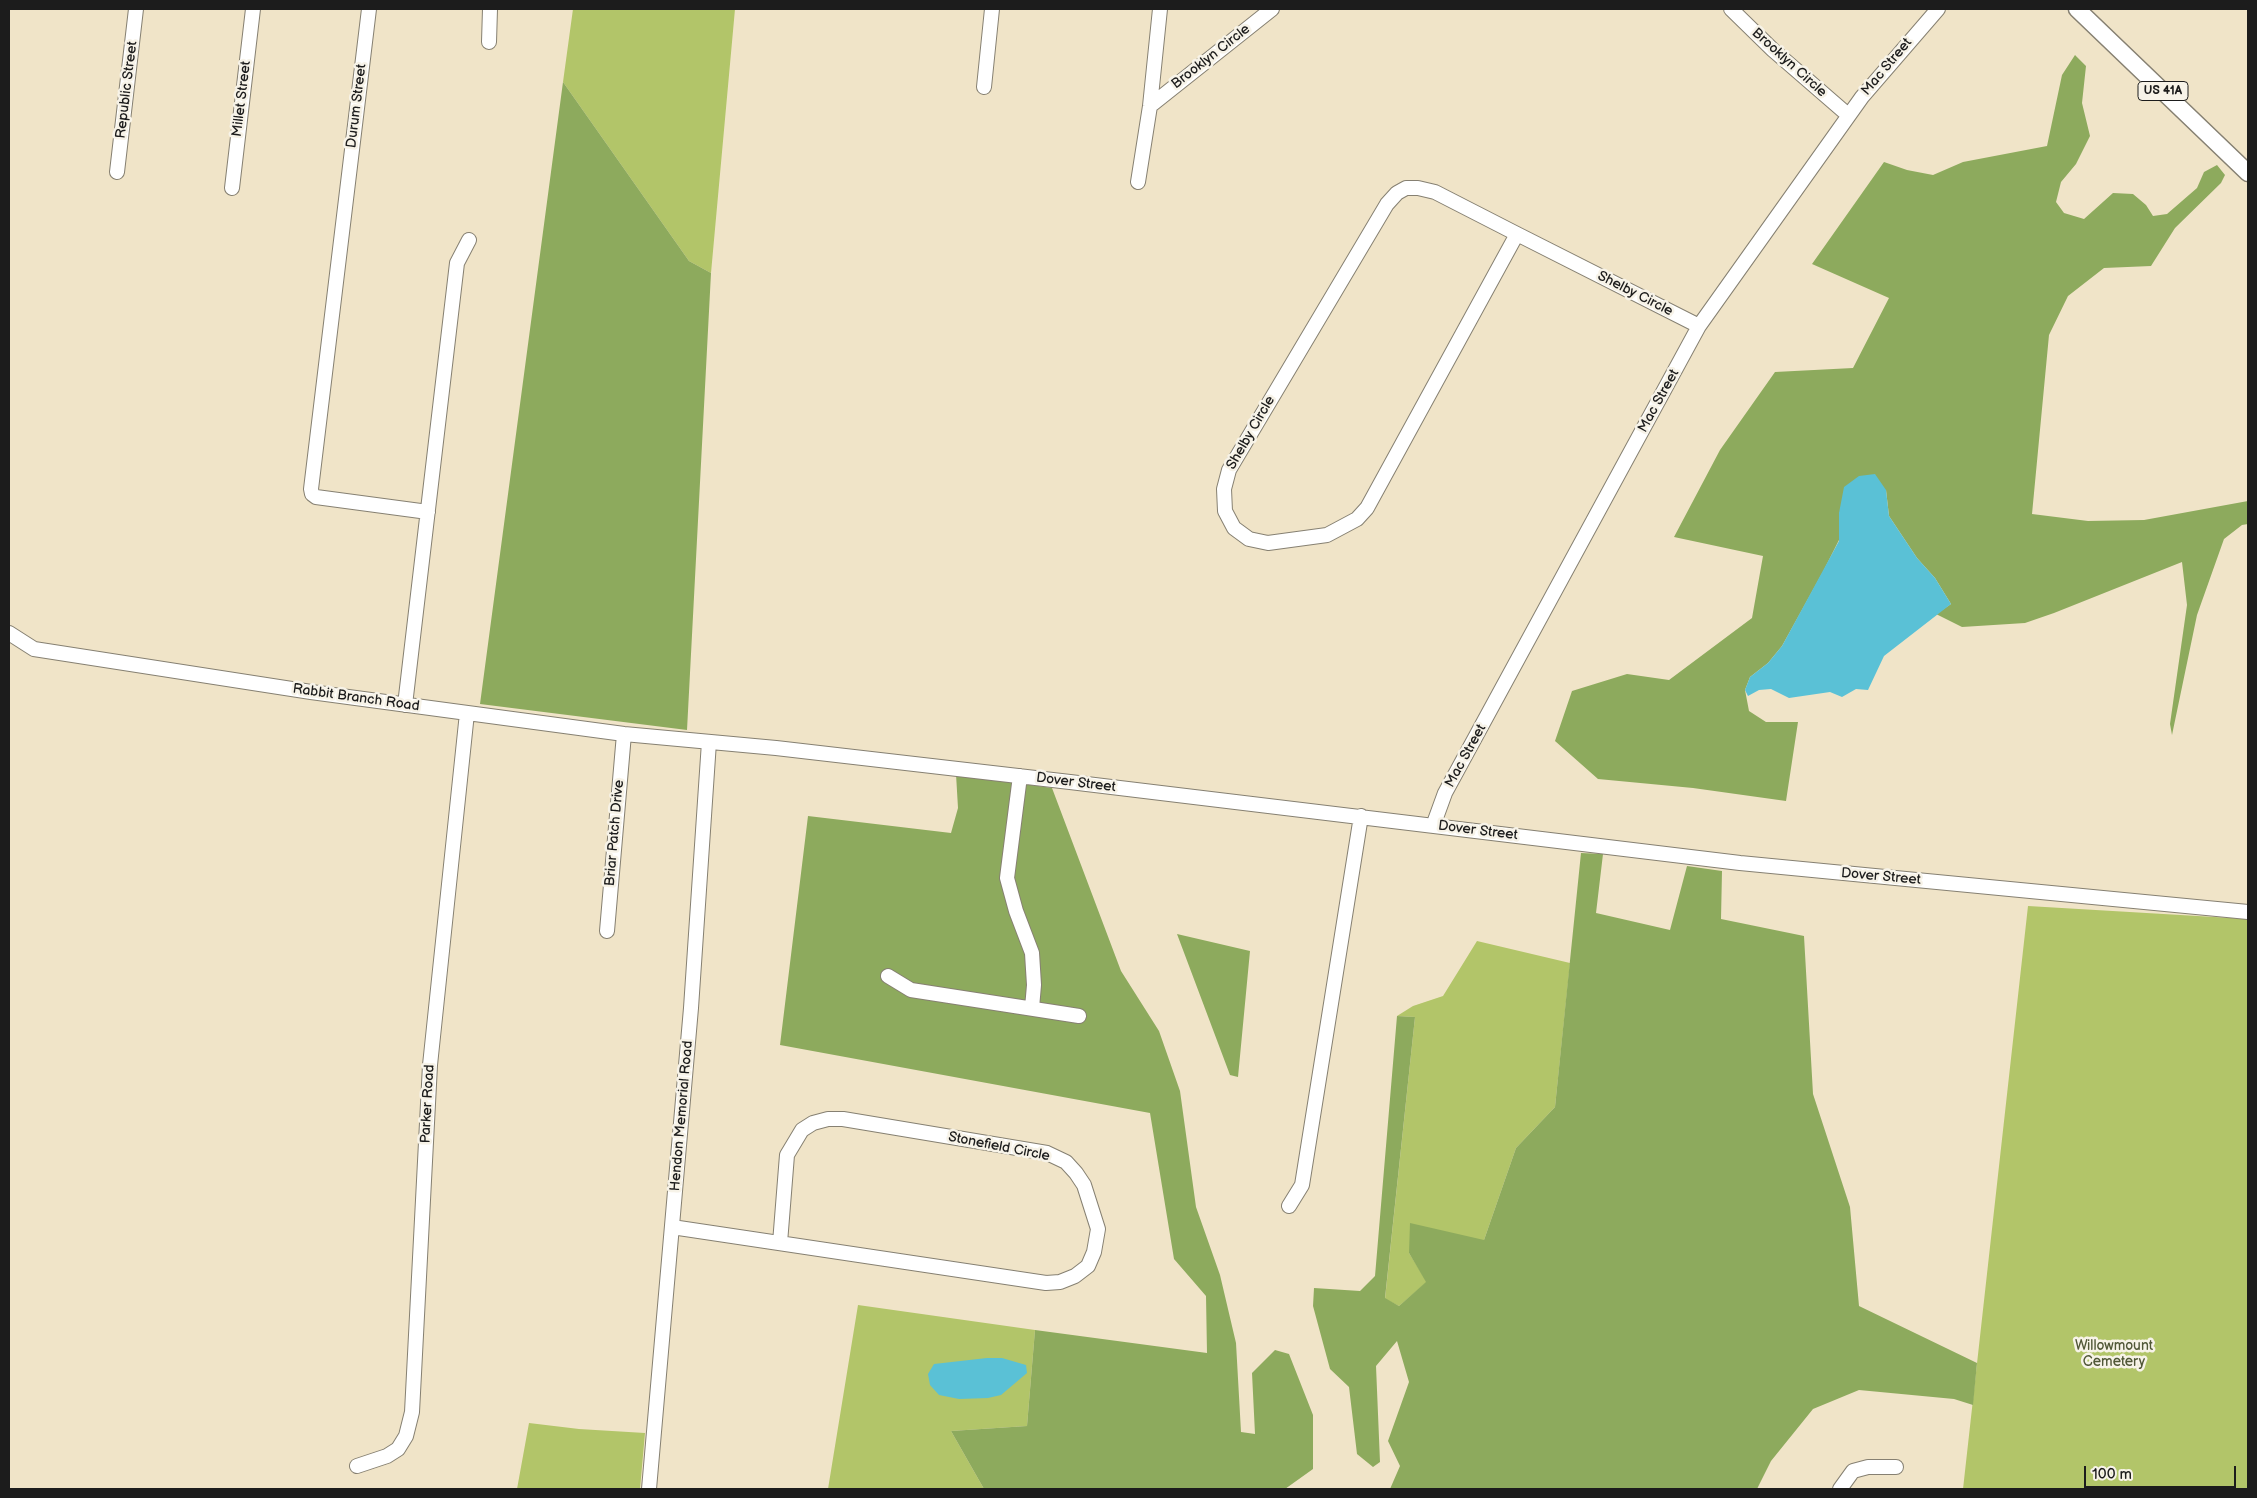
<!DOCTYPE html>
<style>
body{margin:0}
#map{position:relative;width:2257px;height:1498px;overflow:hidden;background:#f0e4c8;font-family:"Balsamiq Sans",sans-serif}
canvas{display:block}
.frame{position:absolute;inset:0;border:10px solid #1c1c1c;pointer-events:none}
.scale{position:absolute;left:2084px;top:1466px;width:152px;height:22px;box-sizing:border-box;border:2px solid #1c1c1c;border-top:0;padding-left:6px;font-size:15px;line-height:18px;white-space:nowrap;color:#1c1c1c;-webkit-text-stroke:4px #f7f3e8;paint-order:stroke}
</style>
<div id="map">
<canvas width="2257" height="1498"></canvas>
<div class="frame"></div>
<div class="scale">100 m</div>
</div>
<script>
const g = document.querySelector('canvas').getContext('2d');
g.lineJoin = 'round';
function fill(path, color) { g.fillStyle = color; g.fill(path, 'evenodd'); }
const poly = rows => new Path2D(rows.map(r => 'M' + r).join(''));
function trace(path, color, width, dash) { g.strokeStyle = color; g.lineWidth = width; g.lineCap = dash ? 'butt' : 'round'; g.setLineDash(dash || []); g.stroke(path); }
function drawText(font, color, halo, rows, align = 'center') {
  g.font = font + ' "Balsamiq Sans",sans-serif'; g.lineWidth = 5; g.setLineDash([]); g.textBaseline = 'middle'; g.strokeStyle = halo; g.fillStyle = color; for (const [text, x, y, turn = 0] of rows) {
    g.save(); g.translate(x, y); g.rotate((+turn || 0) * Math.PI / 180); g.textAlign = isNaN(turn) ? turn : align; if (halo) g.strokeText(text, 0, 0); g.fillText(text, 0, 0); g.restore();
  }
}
const green = poly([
 [573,9,735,9,711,273,689,261,563,82],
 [2028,906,2248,919,2248,1489,1963,1489],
 [1477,941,1570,963,1555,1107,1516,1148,1484,1240,1409,1253,1427,1282,1399,1306,1385,1299,1415,1017,1397,1016,1413,1006,1443,996],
 [858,1305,1035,1330,1027,1426,951,1431,984,1489,828,1489],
 [529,1423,579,1429,645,1433,640,1489,517,1489]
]);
const forest = poly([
 [2075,55,2086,66,2082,103,2090,136,2076,164,2061,182,2056,202,2064,213,2084,219,2113,193,2133,194,2146,205,2153,216,2167,214,2197,188,2204,172,2217,165,2225,175,2221,183,2175,228,2151,266,2104,268,2068,296,2049,335,2032,514,2088,521,2144,520,2248,501,2248,524,2242,525,2224,539,2197,615,2172,735,2170,724,2187,605,2182,562,2054,613,2025,623,1962,627,1936,614,1951,604,1935,578,1917,558,1889,516,1886,490,1839,513,1839,540,1824,570,1782,646,1768,663,1750,677,1745,690,1749,711,1766,722,1798,722,1786,801,1693,788,1598,779,1555,741,1572,691,1627,674,1669,680,1752,618,1763,556,1674,537,1720,450,1775,372,1853,368,1889,298,1812,264,1884,162,1907,170,1933,175,1963,162,2047,146,2062,75],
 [563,82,689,261,711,273,687,730,480,704],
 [956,774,1052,788,1121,971,1159,1031,1180,1091,1196,1207,1220,1275,1236,1343,1241,1432,1255,1434,1252,1373,1275,1350,1289,1354,1313,1415,1313,1469,1285,1489,984,1489,951,1431,1027,1426,1035,1330,1207,1353,1206,1296,1174,1259,1150,1113,780,1045,808,816,951,833,958,808],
 [1581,853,1603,854,1596,913,1670,930,1687,866,1722,871,1721,919,1804,936,1813,1094,1850,1207,1859,1306,1977,1363,1973,1405,1954,1399,1859,1390,1813,1409,1771,1461,1757,1489,1390,1489,1400,1466,1388,1441,1409,1382,1397,1341,1376,1366,1380,1462,1373,1467,1357,1454,1349,1387,1330,1369,1313,1306,1314,1288,1360,1291,1375,1276,1397,1016,1415,1017,1385,1298,1399,1306,1426,1282,1409,1253,1410,1223,1484,1240,1516,1148,1555,1107],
 [1177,934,1250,951,1238,1077,1230,1075]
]);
const water = poly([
 [1875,474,1886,490,1889,516,1917,558,1935,578,1951,604,1884,656,1868,690,1856,689,1842,697,1830,692,1789,698,1771,689,1759,690,1748,696,1745,690,1750,677,1768,663,1782,646,1839,541,1839,513,1844,487,1859,476],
 [987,1358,1002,1358,1026,1365,1027,1373,1001,1395,988,1398,959,1399,939,1395,930,1385,928,1374,934,1364]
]);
const minor = poly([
 [369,9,311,489,312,494,316,497,428,512],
 [1731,9,1773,50,1848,115],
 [489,42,490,9],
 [984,87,992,9],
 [1150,106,1272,9],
 [117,172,136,9],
 [1138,182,1150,106,1160,9],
 [232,188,253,9],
 [1517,234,1367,508,1357,519,1327,535,1268,543,1249,539,1234,528,1225,511,1224,489,1229,470,1387,204,1397,193,1406,188,1418,188,1435,192,1517,234,1699,326],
 [9,633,34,649,311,692,624,734,776,748,1070,782,1740,863,2248,912],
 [405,705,457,263,469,240],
 [1020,776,1007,878,1016,911,1032,953,1034,985,1032,1008],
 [1433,826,1445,793,1699,326,1862,97,1938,9],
 [607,931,624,734],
 [888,976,911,990,1079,1016],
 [1289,1206,1302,1185,1361,816],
 [672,1227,1046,1283,1060,1282,1075,1276,1088,1266,1094,1252,1098,1229,1084,1185,1076,1173,1066,1162,1047,1153,843,1119,828,1119,813,1123,802,1130,787,1155,780,1243],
 [357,1466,387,1456,398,1449,406,1436,412,1412,430,1065,467,713],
 [649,1489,691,1008,709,742],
 [1840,1489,1853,1471,1868,1467,1896,1467]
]);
const major = poly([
 [2077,9,2248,173]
]);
const shields = [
 [2163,91,50]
];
const shieldNames = [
 ["US 41A",2163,91]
];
const streetNames = [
 ["Brooklyn Circle",1211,57,-38],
 ["Brooklyn Circle",1789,63,42],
 ["Mac Street",1887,67,-50],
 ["Republic Street",127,90,-83],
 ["Millet Street",242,99,-83],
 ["Durum Street",357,106,-83],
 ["Shelby Circle",1635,294,27],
 ["Mac Street",1659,401,-61],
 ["Shelby Circle",1251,433,-60],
 ["Rabbit Branch Road",356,698,8],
 ["Mac Street",1466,756,-61],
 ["Dover Street",1076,783,7],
 ["Dover Street",1478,831,7],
 ["Briar Patch Drive",615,833,-85],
 ["Dover Street",1881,877,5],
 ["Parker Road",428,1104,-87],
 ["Hendon Memorial Road",682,1116,-85],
 ["Stonefield Circle",999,1147,11]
];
const parkNames = [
 ["Willowmount",2114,1346],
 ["Cemetery",2114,1362]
];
fill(green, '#b2c569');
fill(forest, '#8daa5d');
fill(water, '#5ac1d6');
trace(minor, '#868072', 16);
trace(major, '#868072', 19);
trace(minor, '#fff', 14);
trace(major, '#fff', 16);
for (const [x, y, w] of shields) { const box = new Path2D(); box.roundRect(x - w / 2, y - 9.5, w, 19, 4); g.fillStyle = '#f7f3e8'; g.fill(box); trace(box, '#1c1c1c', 1); }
drawText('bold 12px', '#1c1c1c', null, shieldNames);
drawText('14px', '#1c1c1c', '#f7f3e8', streetNames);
drawText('14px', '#505737', '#f7f3e8', parkNames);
</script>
